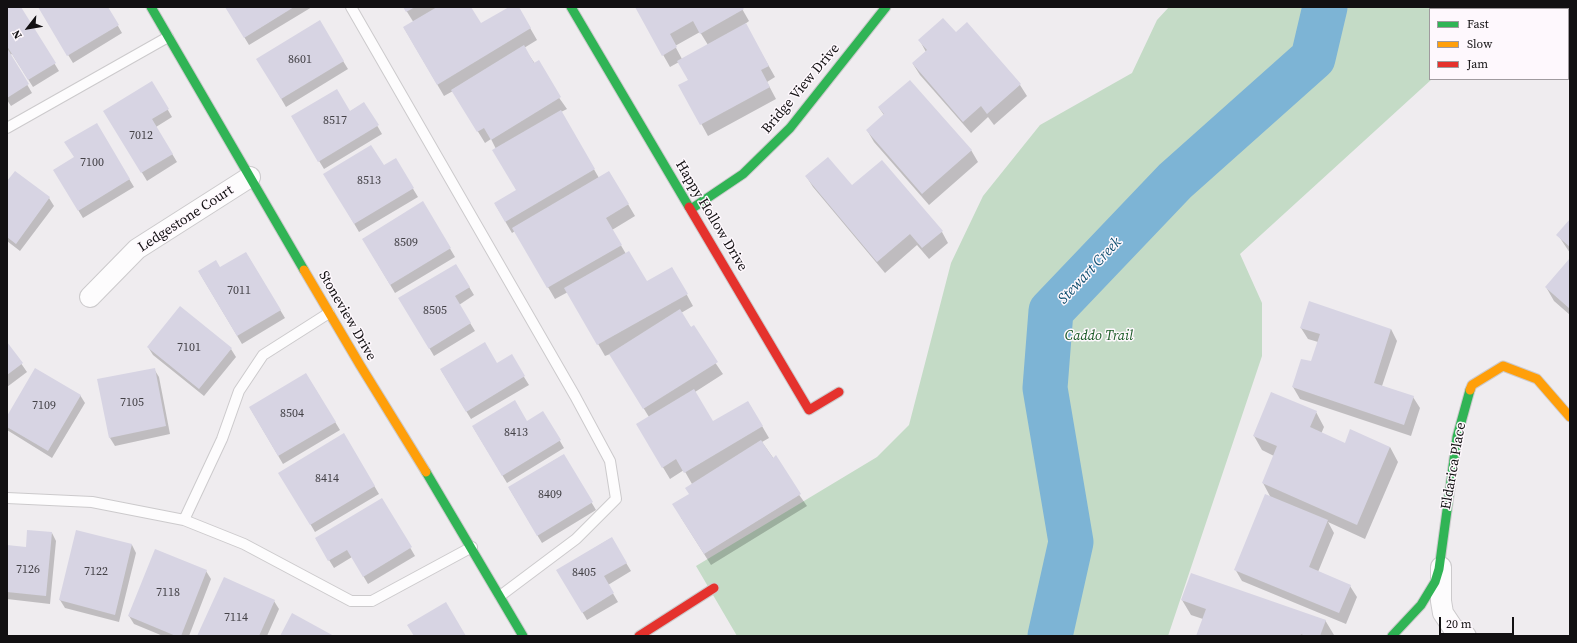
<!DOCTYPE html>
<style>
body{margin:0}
#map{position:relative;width:1577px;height:643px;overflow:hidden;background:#efecef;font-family:"Source Serif 4",serif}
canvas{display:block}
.frame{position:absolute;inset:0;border:8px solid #121012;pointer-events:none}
.legend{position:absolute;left:1429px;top:8px;width:140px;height:72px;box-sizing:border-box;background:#fef8fd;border:1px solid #a09b9f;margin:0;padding:5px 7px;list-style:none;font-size:12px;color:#121012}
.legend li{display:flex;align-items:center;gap:8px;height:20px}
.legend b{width:20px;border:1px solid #a09b9f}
.north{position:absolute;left:8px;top:8px;width:40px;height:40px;-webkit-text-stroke:3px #fef8fd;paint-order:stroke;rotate:239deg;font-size:11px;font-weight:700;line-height:16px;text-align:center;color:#121012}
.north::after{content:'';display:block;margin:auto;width:14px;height:18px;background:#121012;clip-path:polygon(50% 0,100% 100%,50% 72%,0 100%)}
.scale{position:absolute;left:1439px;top:617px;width:75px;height:18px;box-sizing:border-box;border:2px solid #121012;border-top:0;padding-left:5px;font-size:12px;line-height:14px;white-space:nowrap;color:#121012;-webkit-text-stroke:3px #fef8fd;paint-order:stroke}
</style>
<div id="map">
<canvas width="1577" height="643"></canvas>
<div class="frame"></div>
<ul class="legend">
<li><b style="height:5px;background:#30b455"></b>Fast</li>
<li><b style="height:5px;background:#ff9f0a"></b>Slow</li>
<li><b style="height:5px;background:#e5322d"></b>Jam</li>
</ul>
<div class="north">N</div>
<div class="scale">20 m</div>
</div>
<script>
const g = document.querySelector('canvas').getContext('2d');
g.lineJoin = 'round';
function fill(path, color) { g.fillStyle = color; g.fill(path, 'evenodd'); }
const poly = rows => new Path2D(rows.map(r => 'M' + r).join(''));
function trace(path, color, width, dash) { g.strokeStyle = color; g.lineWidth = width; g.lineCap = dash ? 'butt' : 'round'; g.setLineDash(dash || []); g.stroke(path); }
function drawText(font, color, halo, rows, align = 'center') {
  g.font = font + ' "Source Serif 4",serif'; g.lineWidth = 3; g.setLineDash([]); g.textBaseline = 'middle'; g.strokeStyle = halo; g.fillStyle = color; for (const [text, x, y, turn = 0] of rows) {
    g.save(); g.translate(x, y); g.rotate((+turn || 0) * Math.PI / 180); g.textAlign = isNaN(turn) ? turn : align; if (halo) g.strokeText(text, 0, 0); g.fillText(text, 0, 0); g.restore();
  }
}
const green = poly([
 [1169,7,1511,7,1509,9,1430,9,1430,79,1432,79,1240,254,1262,303,1262,356,1168,636,737,636,696,566,877,457,909,425,951,263,983,196,1040,125,1132,73,1157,20]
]);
const shadow = poly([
 [10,7,20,7,59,71,33,87,12,54,10,55,32,93,11,106,7,100,7,9],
 [39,7,107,7,122,33,73,63],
 [226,7,312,7,249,45],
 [404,7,470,7,480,25,511,7,518,7,537,40,524,48,567,109,561,112,599,178,609,172,635,216,612,230,626,254,647,283,672,268,693,306,681,313,723,374,695,392,713,423,748,402,769,438,762,442,807,506,711,565,680,516,690,494,692,484,684,470,670,479,637,424,649,417,610,354,605,356,568,292,555,299,515,231,512,233,495,204,517,191,491,139,485,143,453,91,444,96,404,28,414,23],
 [636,7,741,7,749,21,745,24,775,77,767,82,776,99,708,136,680,85,689,81,679,62,670,67],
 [700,32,708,45,682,59,675,46],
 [319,22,348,69,286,107,258,59],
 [967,24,1020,85,1027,96,994,125,988,117,971,133,920,75,913,64,926,52,920,41,956,34],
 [152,83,172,117,156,127,177,162,147,181,105,111],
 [364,103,382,134,324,169,292,117,349,112],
 [879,108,971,150,978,162,929,205,874,142,867,130,884,115],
 [96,124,134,187,83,218,54,170,75,158],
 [395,159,418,197,359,232,325,174,383,167],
 [806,176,852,187,942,232,948,243,929,259,917,245,885,273,813,187],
 [7,182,49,198,54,206,20,251,7,241],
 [423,203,455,257,395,293,363,239],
 [1570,221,1570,253,1558,235],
 [246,253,285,318,242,344,199,272,220,269],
 [1570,260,1570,315,1554,301,1546,287],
 [456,265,474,295,459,305,475,331,434,356,400,299],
 [1301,328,1391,329,1397,341,1382,386,1413,397,1420,408,1411,436,1300,399,1293,387,1312,363,1318,342,1308,339],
 [7,343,27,372,7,387],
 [148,347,231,349,236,357,204,396,153,355],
 [511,356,529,385,471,419,441,370,497,364],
 [154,369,159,377,170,434,115,446,110,438],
 [306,374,340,430,283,464,250,408],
 [80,395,85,403,52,458,7,430,7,418],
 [543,412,564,448,507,483,473,427,527,422],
 [1316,412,1324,427,1321,434,1345,444,1390,447,1398,462,1365,539,1328,522,1334,533,1318,572,1350,586,1357,597,1346,624,1242,581,1235,569,1271,498,1263,483,1274,456,1262,450,1254,436],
 [344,435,379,494,315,532,280,473],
 [563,455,596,510,542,543,509,488],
 [382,499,415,556,368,584,352,557,334,568,316,539],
 [77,531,132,545,136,553,119,622,65,608,60,600],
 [52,533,56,541,50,604,7,599,7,546,27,548],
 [611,538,631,571,608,585,618,602,587,620,558,570],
 [206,571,211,579,189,636,163,636,134,624,129,616],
 [1182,600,1325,620,1334,635,1197,636,1203,619,1191,615],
 [274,601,279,609,267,636,198,636]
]);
const river = poly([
 [1050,636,1071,542,1045,388,1051,311,1175,181,1313,58,1325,7]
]);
const building = poly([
 [21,7,56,63,28,80,7,46,7,8],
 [38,7,108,7,119,25,67,56],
 [225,7,294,7,244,38],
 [403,7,415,7,406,12],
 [437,7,471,7,481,23,509,7,519,7,531,28,437,85,403,27],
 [635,7,742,7,744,9,700,34,693,21,670,34,677,47,662,56],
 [943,18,956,32,967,22,1021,84,987,114,981,106,963,122,912,63,927,50,918,40],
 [320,20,344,61,281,99,256,59],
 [746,23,769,66,761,70,770,87,700,125,678,85,688,80,677,61],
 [524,45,534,63,539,60,561,97,491,140,484,128,477,132,451,90],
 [7,48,29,84,7,98],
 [910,80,972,150,922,194,866,130,884,114,878,107],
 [152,81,169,109,152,119,173,154,141,173,103,111],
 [337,89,350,111,364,102,379,125,318,162,291,116],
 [561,110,595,169,505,222,494,203,516,190,492,150],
 [97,123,130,179,78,211,53,170,74,157,64,142],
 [371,145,384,165,396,158,414,188,354,224,323,174],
 [828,157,852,185,882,160,943,231,922,248,910,234,877,262,805,176],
 [15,171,50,197,16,244,7,237,7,181],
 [609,171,629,204,606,218,622,245,547,288,512,228],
 [423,201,451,248,390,285,362,239],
 [1570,219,1570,247,1556,235],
 [629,251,647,281,672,267,688,294,597,345,564,288],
 [246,252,281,310,237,336,198,271,216,260,220,267],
 [1570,258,1570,309,1545,287],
 [456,264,470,287,455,296,471,323,429,349,398,298],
 [1309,301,1391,329,1374,383,1414,396,1404,425,1292,387,1301,359,1311,361,1320,334,1300,328],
 [180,306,232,348,199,389,147,347],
 [680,309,691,327,694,325,718,362,643,409,609,354],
 [7,342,23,363,7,375],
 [485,342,497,363,512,354,525,376,466,412,440,369],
 [35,368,81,395,48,451,7,427,7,416],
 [155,368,166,426,109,438,97,379],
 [306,373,336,422,278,456,249,407],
 [694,389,713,421,748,401,763,426,684,473,676,459,662,468,636,424],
 [1271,392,1317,411,1310,427,1345,443,1350,429,1390,447,1357,525,1262,483,1277,446,1253,436],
 [515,400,527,421,543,411,561,440,502,476,472,426],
 [344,433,375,486,310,525,278,473],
 [761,440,773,458,776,455,801,494,704,554,672,504,689,494,685,488],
 [564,454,593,502,537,536,508,487],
 [1265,494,1328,520,1309,567,1351,585,1339,613,1234,570],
 [382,498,412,547,363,577,347,550,328,561,315,538],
 [27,530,52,532,46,596,7,592,7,545,26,547],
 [76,530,132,544,115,615,59,600],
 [612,537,627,563,604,576,614,593,582,613,556,570],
 [155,549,207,570,181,636,176,636,128,616],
 [1191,573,1326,620,1320,636,1306,636,1301,634,1300,636,1196,636,1206,609,1181,600],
 [224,577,275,600,259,636,197,636],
 [446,602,466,636,414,636,407,625],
 [292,613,334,636,280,636]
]);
const lane = poly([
 [351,7,575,396,610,461,616,499,576,539,500,596],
 [7,128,168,37],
 [7,498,92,502,184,520,244,544,351,601,372,601,472,547],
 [184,520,222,439,239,391,263,355,329,313]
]);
const street = poly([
 [90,297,137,249,250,177],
 [1441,567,1441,601,1443,613,1453,628,1466,636]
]);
const fast = poly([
 [151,7,304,270],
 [571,7,689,207],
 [691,209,743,174,790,128,886,7],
 [426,472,523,636],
 [1392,636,1421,605,1435,582,1439,569,1457,437,1470,390]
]);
const slow = poly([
 [304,270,360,365,426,472],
 [1470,390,1472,385,1503,366,1537,379,1570,417]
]);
const jam = poly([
 [689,207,809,410,839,392],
 [639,636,714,588]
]);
const numberNames = [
 ["8601",300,60],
 ["8517",335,121],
 ["7012",141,136],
 ["7100",92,163],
 ["8513",369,181],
 ["8509",406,243],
 ["7011",239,291],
 ["8505",435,311],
 ["7101",189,348],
 ["7105",132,403],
 ["7109",44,406],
 ["8504",292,414],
 ["8413",516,433],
 ["8414",327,479],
 ["8409",550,495],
 ["7126",28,570],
 ["7122",96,572],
 ["8405",584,573],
 ["7118",168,593],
 ["7114",236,618]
];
const streetNames = [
 ["Bridge View Drive",801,89,-50],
 ["Happy Hollow Drive",711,216,59],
 ["Ledgestone Court",186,219,-33],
 ["Stoneview Drive",347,316,60],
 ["Eldarica Place",1454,466,-80]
];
const parkNames = [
 ["Caddo Trail",1099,336]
];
const waterNames = [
 ["Stewart Creek",1090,271,-47]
];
fill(green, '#c4dbc6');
fill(shadow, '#0003');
trace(river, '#7db4d5', 45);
fill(building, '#d7d4e3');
trace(lane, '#cccacc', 12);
trace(street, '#cccacc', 22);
trace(fast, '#cccacc', 11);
trace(slow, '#cccacc', 11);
trace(jam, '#cccacc', 11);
trace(lane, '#fdfcfd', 10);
trace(street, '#fdfcfd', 20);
trace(fast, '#30b455', 9);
trace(slow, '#ff9f0a', 9);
trace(jam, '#e5322d', 9);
drawText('12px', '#434146', null, numberNames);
drawText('14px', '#121012', '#fef8fd', streetNames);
drawText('italic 14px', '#185924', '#fef8fd', parkNames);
drawText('italic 15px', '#115070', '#fef8fd', waterNames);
</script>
